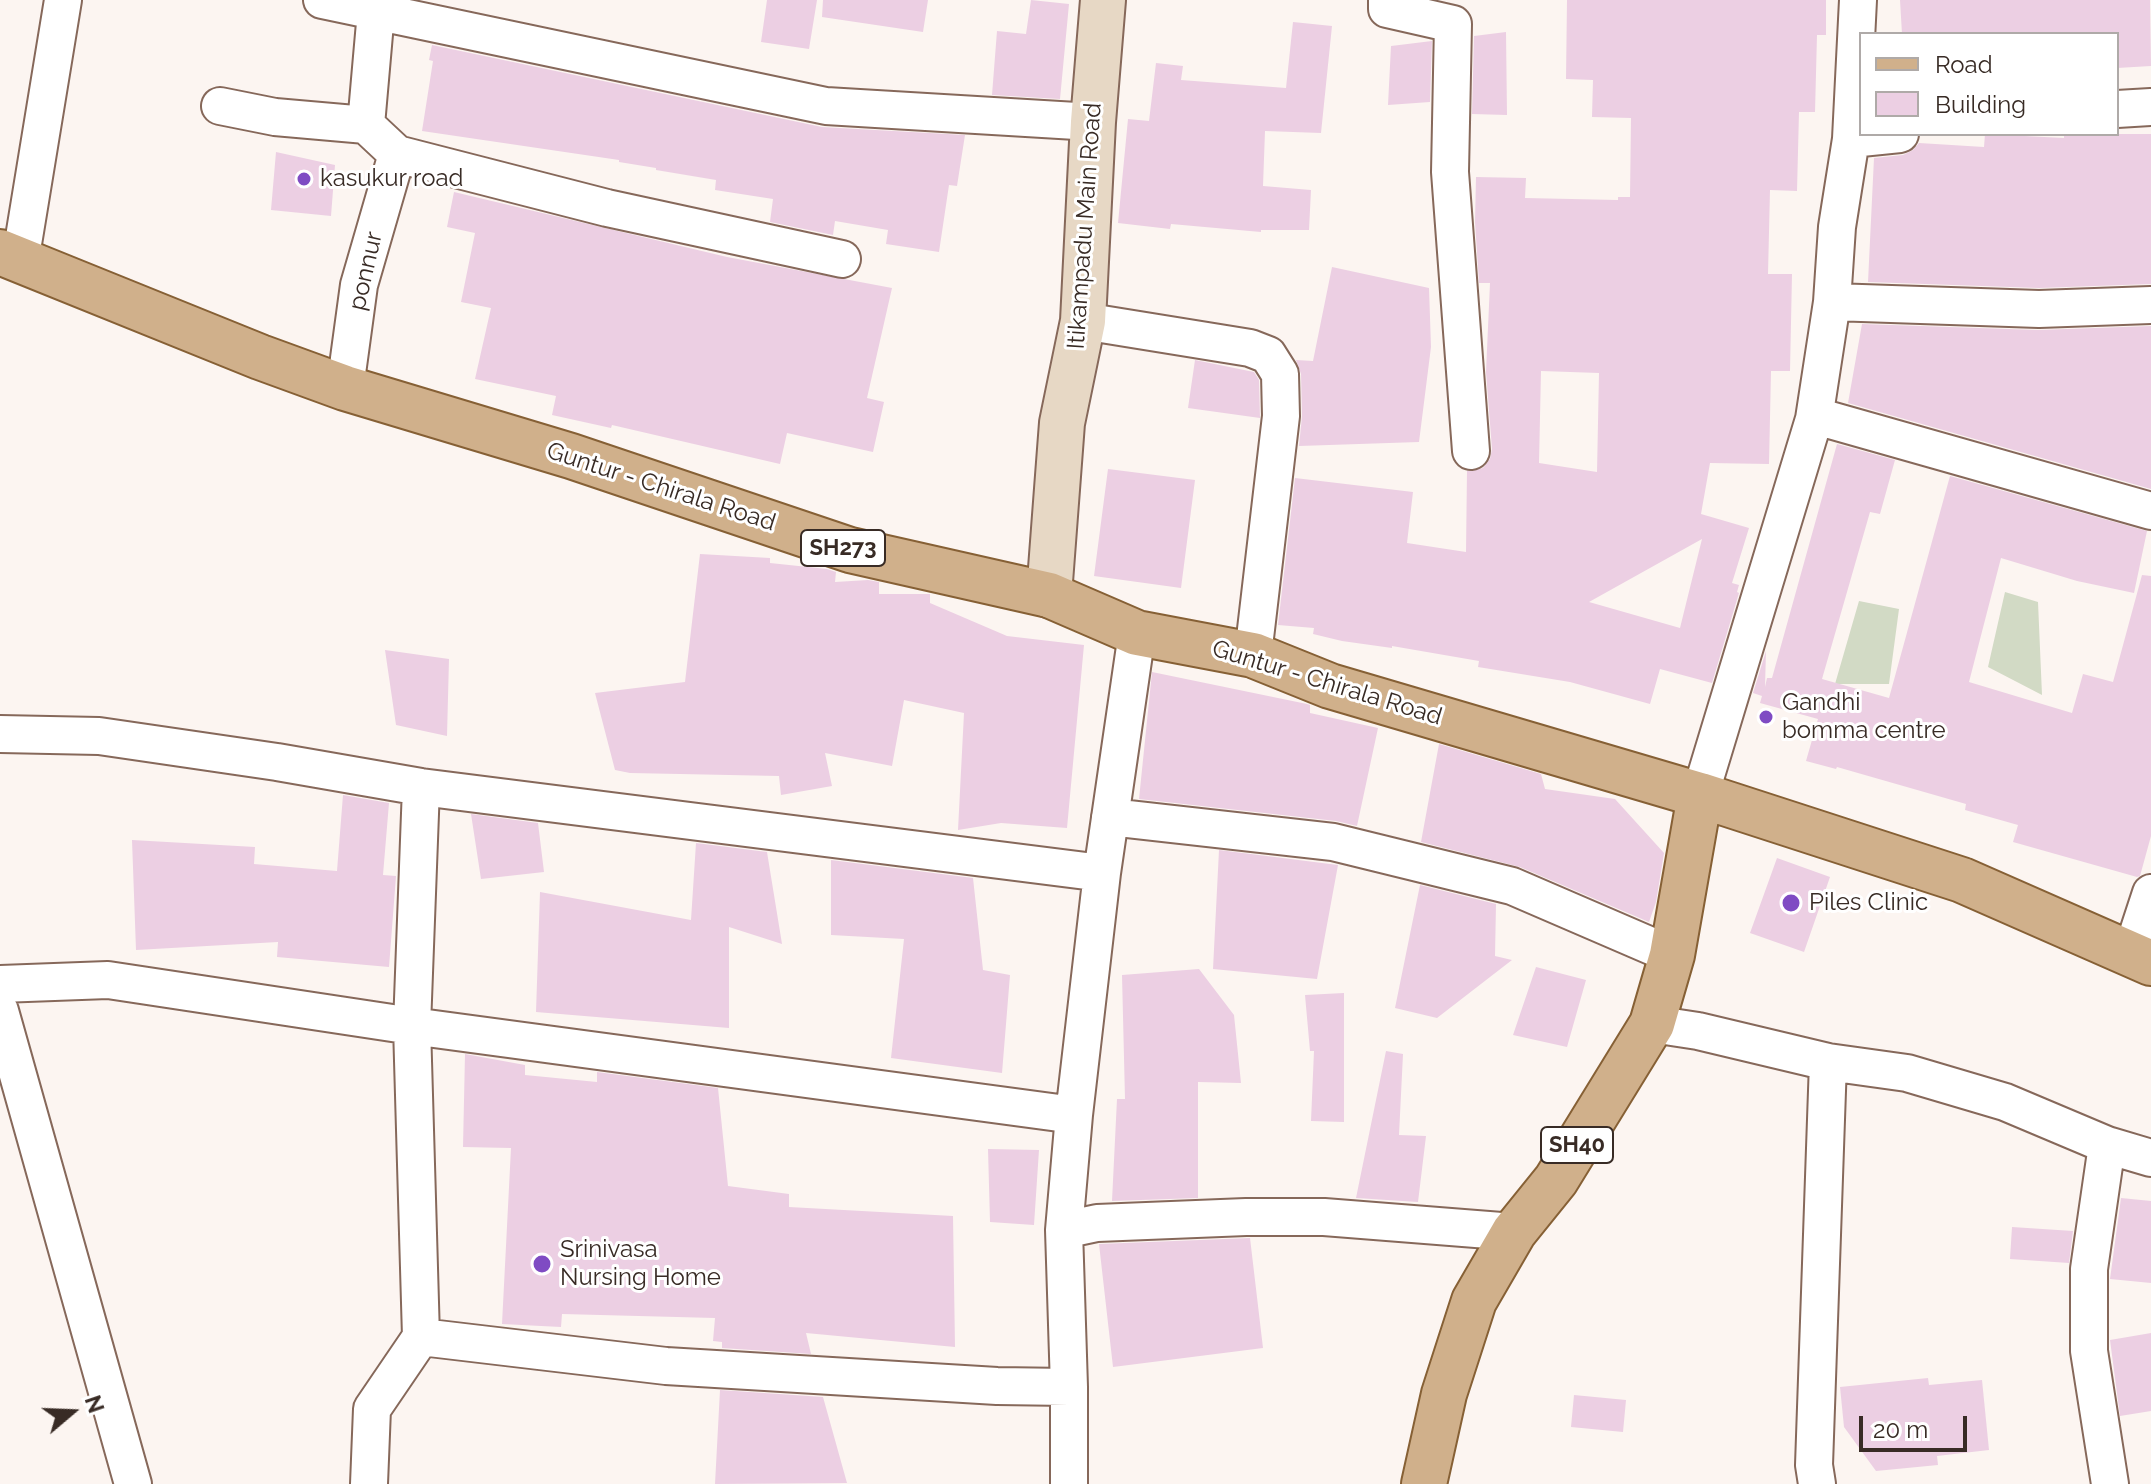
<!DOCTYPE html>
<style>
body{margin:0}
#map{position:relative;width:2151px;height:1484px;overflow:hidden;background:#fcf5f1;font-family:Raleway,sans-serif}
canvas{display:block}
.legend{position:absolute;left:1859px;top:32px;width:260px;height:104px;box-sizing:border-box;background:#fff;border:2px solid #afaaa8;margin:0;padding:10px 14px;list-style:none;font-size:24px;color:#382b25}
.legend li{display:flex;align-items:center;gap:16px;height:40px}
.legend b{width:40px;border:2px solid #afaaa8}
.north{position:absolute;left:32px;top:1372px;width:80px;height:80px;-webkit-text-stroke:6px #fff;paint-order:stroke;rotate:71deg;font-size:22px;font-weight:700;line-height:32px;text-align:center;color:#382b25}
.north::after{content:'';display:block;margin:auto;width:28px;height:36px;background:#382b25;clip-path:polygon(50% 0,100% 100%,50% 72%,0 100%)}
.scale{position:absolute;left:1859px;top:1416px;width:108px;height:36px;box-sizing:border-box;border:4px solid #382b25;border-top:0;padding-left:10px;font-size:24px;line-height:28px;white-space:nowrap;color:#382b25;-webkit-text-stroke:6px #fff;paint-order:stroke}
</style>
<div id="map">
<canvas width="2151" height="1484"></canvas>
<ul class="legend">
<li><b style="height:10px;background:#d0b08b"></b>Road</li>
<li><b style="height:22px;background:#eccfe3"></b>Building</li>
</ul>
<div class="north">N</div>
<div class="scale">20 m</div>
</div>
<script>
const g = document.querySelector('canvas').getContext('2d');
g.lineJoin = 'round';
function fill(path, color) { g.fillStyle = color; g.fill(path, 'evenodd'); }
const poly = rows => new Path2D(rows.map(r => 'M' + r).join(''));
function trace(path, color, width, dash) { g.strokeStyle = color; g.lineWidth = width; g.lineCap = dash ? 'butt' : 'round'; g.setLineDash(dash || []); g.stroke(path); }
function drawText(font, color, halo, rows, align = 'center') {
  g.font = font + ' Raleway,sans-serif'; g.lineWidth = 6; g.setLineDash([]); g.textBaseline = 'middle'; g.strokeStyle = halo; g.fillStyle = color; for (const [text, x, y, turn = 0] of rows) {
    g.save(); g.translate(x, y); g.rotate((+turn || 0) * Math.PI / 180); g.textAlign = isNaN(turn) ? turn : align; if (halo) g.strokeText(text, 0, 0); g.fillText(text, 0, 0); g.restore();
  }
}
const green = poly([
 [2005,592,2038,602,2042,695,1988,667],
 [1859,601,1899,609,1889,684,1835,684]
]);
const building = poly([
 [767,0,817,0,809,49,761,42],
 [823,0,928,0,923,32,822,17],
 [1031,0,1069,4,1060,99,992,95,997,31,1026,34],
 [1567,0,1826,0,1826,35,1817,35,1815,112,1799,112,1797,191,1770,190,1768,274,1792,274,1790,371,1771,371,1769,464,1710,463,1701,514,1749,528,1732,583,1739,585,1737,592,1739,593,1712,683,1660,669,1650,704,1570,682,1478,667,1479,661,1392,646,1392,648,1342,641,1313,634,1314,628,1278,625,1295,478,1413,492,1407,543,1466,552,1467,471,1483,468,1490,459,1492,449,1486,372,1490,283,1479,283,1475,222,1476,177,1526,178,1525,198,1618,200,1618,197,1630,197,1631,118,1592,117,1593,80,1566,79],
 [1541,371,1599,373,1597,472,1539,463],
 [1702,539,1680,628,1589,602],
 [1900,0,2150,0,2151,66,2117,68,2117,34,1902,34],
 [1293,22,1332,26,1321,133,1265,131,1263,186,1311,190,1309,230,1261,230,1261,232,1171,224,1170,229,1118,223,1128,119,1149,121,1156,63,1183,66,1181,80,1286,88],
 [1506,32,1507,115,1472,114,1474,36],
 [1432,41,1430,102,1388,105,1391,46],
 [432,45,822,127,965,135,957,186,949,185,939,252,886,244,888,230,835,221,833,235,770,222,773,199,715,190,716,180,656,170,656,168,619,162,619,160,422,131,433,61,429,60],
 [1985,134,2064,138,2064,134,2151,134,2151,284,2039,288,1868,282,1874,158,1903,155,1913,150,1919,143,1984,147],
 [276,152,335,165,331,216,271,210],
 [454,192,727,257,892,288,867,398,884,402,873,452,787,433,780,464,612,425,611,428,552,415,556,396,475,379,491,308,461,302,475,233,447,227],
 [1332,267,1429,288,1431,347,1419,442,1299,446,1302,416,1301,374,1296,360,1313,361],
 [1862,324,2038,330,2151,326,2151,489,1848,403],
 [1195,360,1254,372,1259,380,1260,418,1188,408],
 [1837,444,1895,460,1880,514,1870,512,1822,679,1889,698,1950,476,2147,531,2134,593,2077,581,2001,558,1969,682,2072,713,2083,674,2113,682,2142,575,2151,576,2151,836,2140,876,2137,877,2013,842,2018,825,1965,810,1966,804,1837,767,1836,769,1806,761,1818,719,1760,703,1762,696,1753,693,1766,651,1765,687,1767,678,1772,678],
 [1108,469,1195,480,1181,588,1094,576],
 [700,554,770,558,770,563,827,569,836,572,835,582,868,580,879,582,879,594,930,594,930,603,1007,636,1084,645,1067,828,1001,823,958,830,964,713,904,700,892,766,825,753,832,786,781,795,779,776,630,773,615,770,595,693,685,682],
 [385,650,449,659,447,736,396,725],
 [1152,672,1307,704,1310,705,1310,713,1378,728,1357,826,1336,821,1139,799],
 [1439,744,1541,774,1545,789,1615,799,1664,853,1656,902,1649,922,1520,867,1421,842],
 [343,795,389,803,383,875,396,876,389,967,277,957,278,942,136,950,132,840,255,847,254,864,337,871],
 [471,814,538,823,544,872,481,879],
 [696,843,767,852,782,944,729,927,729,1028,536,1012,540,892,691,920],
 [1219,850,1338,865,1317,979,1213,969],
 [1777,858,1830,877,1804,952,1750,933],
 [831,860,973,878,983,970,1010,975,1002,1073,891,1058,904,939,831,935],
 [1420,885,1496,904,1495,956,1512,960,1437,1018,1395,1008],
 [1536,967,1586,980,1567,1047,1513,1035],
 [1199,969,1234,1015,1241,1083,1198,1082,1198,1198,1112,1201,1117,1099,1125,1099,1122,975],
 [1344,993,1344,1122,1311,1121,1314,1051,1310,1051,1305,995],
 [1386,1051,1403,1054,1399,1135,1426,1136,1418,1202,1356,1198],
 [465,1054,525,1065,525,1075,597,1082,597,1072,718,1088,728,1186,789,1194,789,1207,953,1216,955,1347,806,1333,811,1354,722,1348,722,1342,713,1341,715,1318,562,1314,561,1327,502,1324,511,1148,463,1147],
 [988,1149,1039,1150,1034,1225,990,1222],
 [2121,1198,2151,1201,2151,1283,2110,1279],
 [2012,1227,2073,1231,2069,1263,2010,1259],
 [1250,1238,1263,1348,1113,1367,1099,1244],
 [2151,1333,2151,1411,2120,1416,2110,1340],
 [1928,1378,1929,1385,1982,1380,1989,1450,1937,1456,1938,1465,1876,1471,1844,1427,1840,1387],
 [720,1390,823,1397,847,1483,715,1484],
 [1574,1395,1626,1400,1623,1432,1571,1427]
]);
const street = poly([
 [322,0,826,106,1093,122],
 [1387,0,1387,9,1453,24,1450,172,1471,451],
 [220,106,275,117,366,125,397,154,359,285,345,388],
 [2117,109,2151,107],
 [366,125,377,0],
 [1851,139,1900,134],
 [397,154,607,208,842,259],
 [20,262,63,0],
 [1832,302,2039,309,2151,305],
 [1083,321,1250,348,1268,355,1280,374,1281,416,1253,655],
 [1814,419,1830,420,2151,511],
 [0,734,99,736,277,762,421,787,1102,873],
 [1700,795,1814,419,1832,302,1837,227,1851,139,1858,0],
 [1110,817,1333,842,1512,886,1672,955],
 [2131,954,2151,893],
 [0,984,108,980,412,1026,1074,1115],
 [0,1011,133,1484],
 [1652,1024,1698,1031,1828,1062,1907,1073,2005,1102,2107,1145,2151,1158],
 [2107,1145,2089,1269,2089,1351,2110,1484],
 [1064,1230,1097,1223,1246,1217,1324,1217,1514,1232],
 [421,1337,666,1366,997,1386,1069,1387],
 [369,1484,372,1409,421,1337,412,1026,421,787],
 [1069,1484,1069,1387,1064,1230,1074,1115,1102,873,1137,633],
 [1817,1484,1814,1465,1828,1062]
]);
const secondary = poly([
 [1049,595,1062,423,1083,321,1093,122,1103,0]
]);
const primary = poly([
 [0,252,260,357,345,388,571,456,850,550,1049,595,1137,633,1253,655,1330,686,1700,795,1962,880,2151,963],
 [1424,1484,1444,1394,1474,1301,1514,1232,1556,1180,1652,1024,1672,955,1700,795]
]);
const markers = [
 [304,179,8,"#7f4bc3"],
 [1766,717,8,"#7f4bc3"],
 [1791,903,10,"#7f4bc3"],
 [542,1264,10,"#7f4bc3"]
];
const shields = [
 [843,548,84],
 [1577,1145,72]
];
const shieldNames = [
 ["SH273",843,548],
 ["SH40",1577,1145]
];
const poiNames = [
 ["kasukur road",320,179],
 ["Gandhi",1782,703],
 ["bomma centre",1782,731],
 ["Piles Clinic",1809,903],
 ["Srinivasa",560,1250],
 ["Nursing Home",560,1278]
];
const streetNames = [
 ["Itikampadu Main Road",1085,226,-86],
 ["ponnur",366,271,-77],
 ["Guntur - Chirala Road",661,487,18],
 ["Guntur - Chirala Road",1327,683,17]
];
fill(green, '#d2dac5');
fill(building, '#eccfe3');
trace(street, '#86685a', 40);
trace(secondary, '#86685a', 48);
trace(primary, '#866035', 48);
trace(street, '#fff', 36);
trace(secondary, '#e7d8c5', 44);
trace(primary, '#d0b08b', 44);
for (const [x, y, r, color] of markers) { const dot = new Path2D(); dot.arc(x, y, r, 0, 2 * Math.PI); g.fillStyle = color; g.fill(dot); trace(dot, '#fff', 3); }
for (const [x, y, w] of shields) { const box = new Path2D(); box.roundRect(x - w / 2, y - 18, w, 36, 6); g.fillStyle = '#fff'; g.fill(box); trace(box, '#382b25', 2); }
drawText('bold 22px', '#382b25', null, shieldNames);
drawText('24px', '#382b25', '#fff', poiNames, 'left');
drawText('24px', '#382b25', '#fff', streetNames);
</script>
